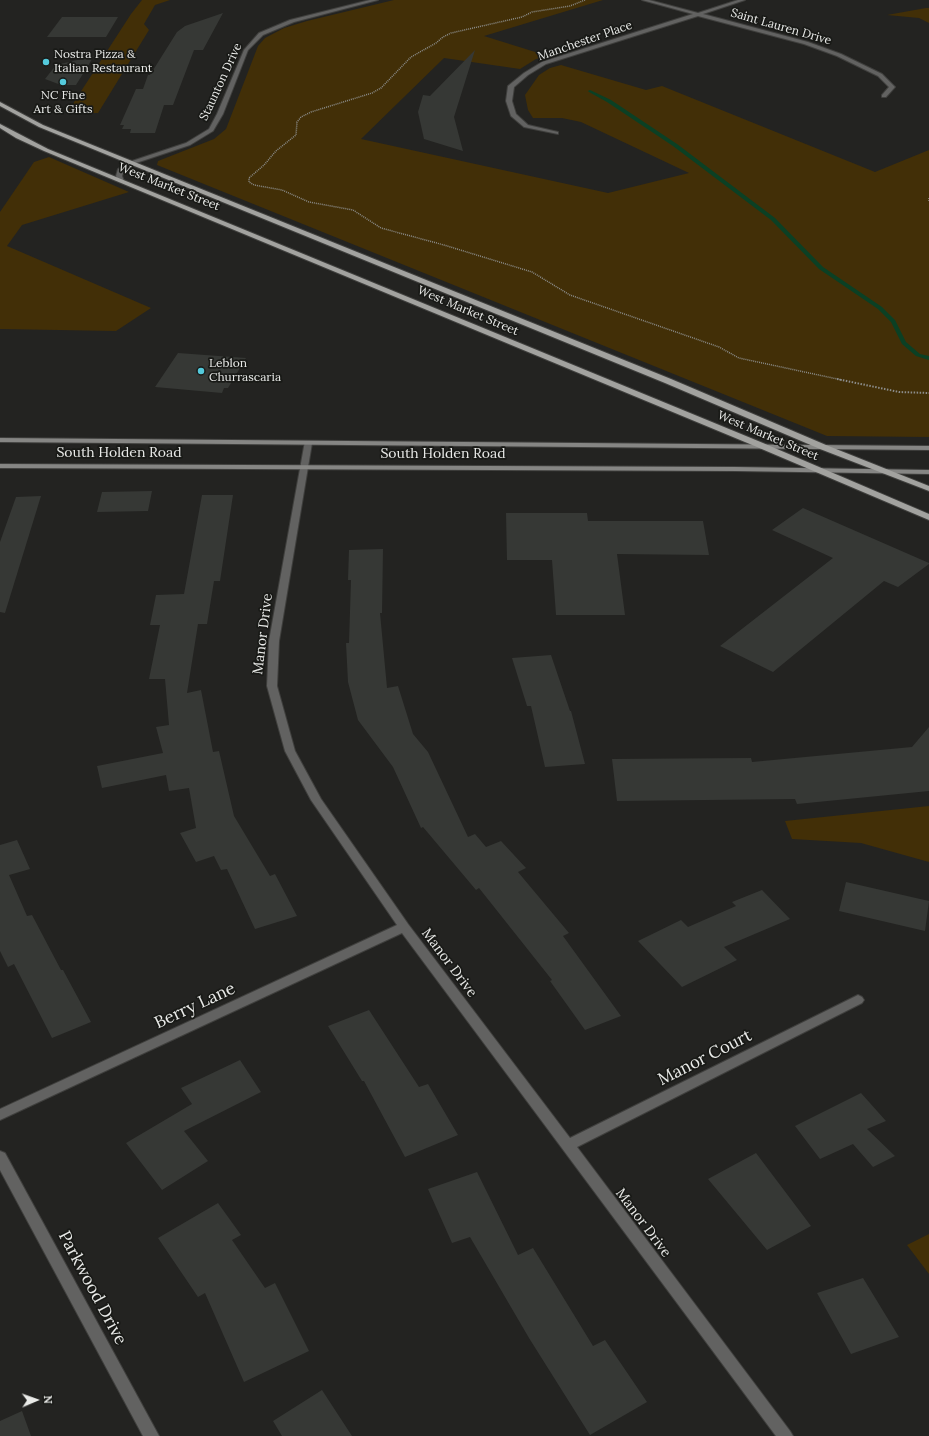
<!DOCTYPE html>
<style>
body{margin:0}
#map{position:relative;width:929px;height:1436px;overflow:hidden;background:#232321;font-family:Lora,serif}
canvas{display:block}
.north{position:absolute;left:16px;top:1380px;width:40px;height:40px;-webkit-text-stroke:3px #191a17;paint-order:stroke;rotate:88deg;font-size:11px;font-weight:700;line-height:16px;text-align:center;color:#e9eae8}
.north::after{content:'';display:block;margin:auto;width:14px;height:18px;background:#e9eae8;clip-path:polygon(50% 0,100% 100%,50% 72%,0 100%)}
</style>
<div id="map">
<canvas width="929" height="1436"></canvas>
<div class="north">N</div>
</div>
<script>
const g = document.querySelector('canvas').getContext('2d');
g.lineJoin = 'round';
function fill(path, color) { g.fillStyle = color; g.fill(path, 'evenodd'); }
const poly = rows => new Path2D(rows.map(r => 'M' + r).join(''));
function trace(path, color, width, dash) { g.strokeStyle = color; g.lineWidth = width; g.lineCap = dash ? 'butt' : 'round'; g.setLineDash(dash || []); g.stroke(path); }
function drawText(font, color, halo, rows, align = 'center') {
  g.font = font + ' Lora,serif'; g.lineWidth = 3.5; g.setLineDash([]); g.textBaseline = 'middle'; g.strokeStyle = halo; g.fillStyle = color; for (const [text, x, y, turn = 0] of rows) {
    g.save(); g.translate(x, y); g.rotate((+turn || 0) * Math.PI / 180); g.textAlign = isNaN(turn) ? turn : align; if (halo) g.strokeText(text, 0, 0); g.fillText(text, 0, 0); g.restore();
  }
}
const green = poly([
 [142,0,170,0,155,5,144,24,149,30,98,113,67,113,131,14],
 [394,0,603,0,484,36,548,56,536,59,520,69,444,58,361,139,608,193,689,173,581,122,562,118,533,118,528,110,525,95,539,75,550,68,561,65,646,90,662,86,875,172,929,150,929,437,827,436,157,165,158,161,214,139,226,129,258,46,265,38,284,28,307,21],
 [926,8,929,8,929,23,919,18,887,15],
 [49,157,129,192,22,225,7,246,151,308,116,331,0,329,0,212,34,162],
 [929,806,929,862,861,843,792,839,785,821],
 [929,1234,929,1274,907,1245]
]);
const stream = poly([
 [590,90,611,100,677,144,775,218,823,267,882,307,895,320,906,342,920,354,929,356,929,360,916,356,902,344,891,322,878,309,819,269,771,220,673,146,607,102,589,92,588,91,590,90]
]);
const building = poly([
 [223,13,203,50,194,50,173,105,164,105,155,133,130,133,131,129,122,129,124,125,120,125,136,89,143,89,148,75,150,75,177,32,185,26],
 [62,17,118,17,106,37,47,37],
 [475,50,454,117,463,151,424,139,418,112,423,95,430,96],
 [94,56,76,85,61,85,45,79,56,65],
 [178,353,246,358,228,388,224,388,222,393,155,387],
 [152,491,148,511,97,512,102,492],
 [202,495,233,495,220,581,214,581,207,624,198,624,187,693,201,690,213,752,219,751,234,816,270,876,275,874,297,916,255,929,227,869,221,870,214,856,196,862,180,833,196,828,189,788,169,791,166,775,102,788,97,766,163,753,156,727,169,725,165,679,149,679,160,625,150,625,156,595,184,594],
 [41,496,5,613,0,612,0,542,16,497],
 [803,508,929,563,929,564,898,587,884,581,773,672,720,646,833,558,772,530],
 [506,513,587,513,588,521,703,521,709,555,617,554,625,615,556,615,552,560,507,560],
 [383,549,382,613,380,613,387,688,398,686,413,734,428,752,468,837,475,834,486,847,501,841,526,868,518,872,569,933,563,936,621,1016,585,1030,550,981,552,980,479,888,476,890,423,827,421,828,393,767,358,720,348,682,346,643,349,643,351,580,348,580,349,550],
 [551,655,570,711,571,711,585,764,545,767,531,706,527,706,512,658],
 [929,727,929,791,797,804,795,799,617,801,612,759,751,758,752,762,912,747],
 [17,840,30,869,9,875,27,916,32,915,61,970,63,970,91,1022,52,1038,14,964,8,967,0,951,0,845],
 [846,882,929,901,925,931,839,911],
 [762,890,790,919,724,947,737,960,682,987,638,941,681,920,688,927,736,906,732,902],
 [369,1010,419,1087,428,1084,458,1135,405,1157,364,1081,362,1081,328,1026],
 [240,1060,261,1092,184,1131,208,1161,162,1190,126,1143,192,1104,181,1088],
 [861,1093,886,1121,867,1129,895,1156,873,1167,853,1144,820,1159,795,1126],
 [756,1153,811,1226,767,1250,708,1179],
 [477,1172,518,1255,533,1248,593,1346,605,1340,647,1402,590,1435,529,1338,470,1237,452,1243,428,1189],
 [218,1203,241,1235,232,1240,265,1288,275,1283,309,1351,244,1382,205,1293,198,1297,158,1238],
 [863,1278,899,1337,851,1354,817,1293],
 [322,1390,352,1436,282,1436,273,1421],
 [22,1411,31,1436,0,1436,0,1421]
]);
const pathFar1 = poly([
 [585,0,570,6,532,12,522,17,451,33,443,37,436,43,411,57,381,88,372,93,311,112,301,117,297,122,296,135,276,151,264,165,249,178,249,182,254,185,282,190,309,202,353,210,381,228,444,245,532,272,570,295,719,347,739,358,842,380],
 [929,198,929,202]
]);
const path = poly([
 [837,379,899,392,929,393]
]);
const minor = poly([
 [370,0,378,0,294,22,263,35,248,50,223,114,213,131,190,145,133,164,124,170,122,176,124,181,119,182,116,176,118,169,129,162,186,143,209,129,217,114,244,50,259,33,290,20,370,0],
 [642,0,649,0,698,13,738,0,745,0,703,14,808,42,841,54,882,74,895,87,886,97,882,97,882,95,889,87,878,76,837,56,804,44,698,16,546,64,528,75,514,87,512,101,516,114,528,125,558,132,558,134,524,127,511,116,506,101,508,86,524,73,542,62,693,14,642,0],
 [305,441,311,441,312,443,279,641,277,686,295,751,321,799,408,924,570,1138,854,997,858,995,862,997,864,1000,862,1003,577,1147,790,1431,793,1436,776,1436,402,933,0,1120,0,1109,397,925,311,800,285,751,267,686,269,641,305,441],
 [0,1151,5,1153,159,1436,143,1436,0,1170,0,1151]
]);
const secondary = poly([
 [0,438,929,446,929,450,0,442,0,438],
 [0,464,735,467,929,470,929,474,735,471,0,468,0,464]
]);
const primary = poly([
 [0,102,43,125,671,379,826,445,929,486,929,491,820,449,665,383,39,127,0,106,0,102],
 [0,124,48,149,763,443,929,514,929,520,757,447,44,151,16,138,0,128,0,124]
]);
const markers = [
 [46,62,4,"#54cadc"],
 [63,82,4,"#54cadc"],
 [201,371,4,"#54cadc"]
];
const farStreetnames = [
 ["Saint Lauren Drive",781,27,16],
 ["Manchester Place",585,41,-19],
 ["Staunton Drive",221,82,-65],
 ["West Market Street",169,187,22],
 ["West Market Street",468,311,23],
 ["West Market Street",768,436,23]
];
const farPoinames = [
 ["Nostra Pizza &",54,55],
 ["Italian Restaurant",54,69],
 ["NC Fine",63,96,"center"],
 ["Art & Gifts",63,110,"center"],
 ["Leblon",209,364],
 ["Churrascaria",209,378]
];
const streetNames = [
 ["South Holden Road",119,453],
 ["South Holden Road",443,454],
 ["Manor Drive",263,634,-83],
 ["Manor Drive",449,963,53],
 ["Manor Drive",643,1223,53]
];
const nearStreetnames = [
 ["Berry Lane",195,1006,-25],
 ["Manor Court",705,1058,-27],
 ["Parkwood Drive",92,1288,62]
];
fill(green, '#422f07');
fill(stream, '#0b4024');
fill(building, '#363835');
trace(minor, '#3f3f3d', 2);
trace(secondary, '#3f3f3d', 2);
trace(primary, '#3f3f3d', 2);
trace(pathFar1, '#8c8d8b', 1.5, [1, 1]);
trace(path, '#8c8d8b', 2, [1.5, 1.5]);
fill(minor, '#626261');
fill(secondary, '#868684');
fill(primary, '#a2a29f');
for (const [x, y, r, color] of markers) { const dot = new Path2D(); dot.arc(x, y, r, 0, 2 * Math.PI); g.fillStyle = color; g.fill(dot); trace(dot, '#191a17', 1.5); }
drawText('12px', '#e9eae8', '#191a17', farStreetnames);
drawText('12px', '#e9eae8', '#191a17', farPoinames, 'left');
drawText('14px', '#e9eae8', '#191a17', streetNames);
drawText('17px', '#e9eae8', '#191a17', nearStreetnames);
</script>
